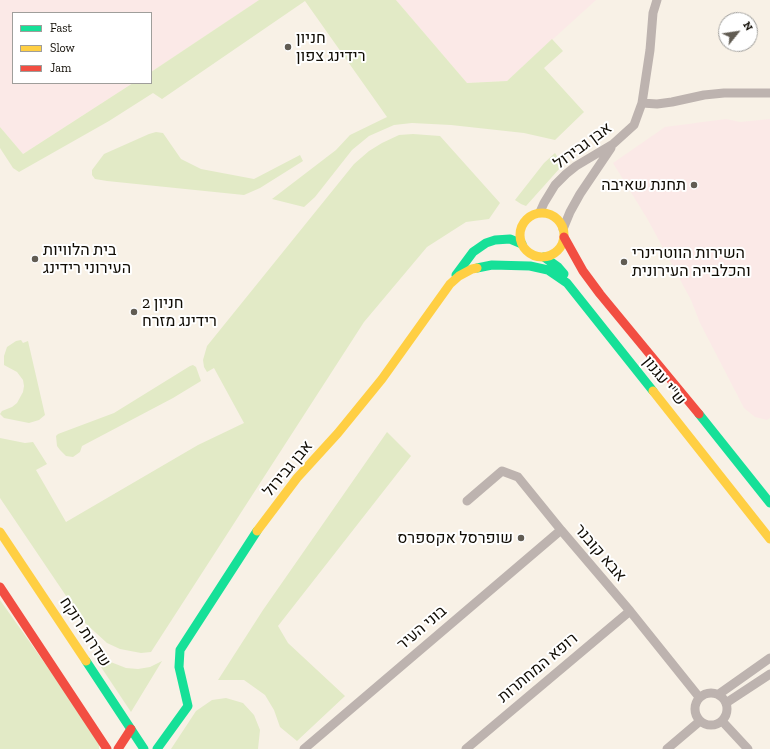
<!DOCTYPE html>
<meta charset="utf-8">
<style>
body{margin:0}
#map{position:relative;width:770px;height:749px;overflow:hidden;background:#f8f1e6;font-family:"Zilla Slab",serif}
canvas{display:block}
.legend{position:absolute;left:12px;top:12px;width:140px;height:72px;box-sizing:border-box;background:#fff;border:1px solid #9f9e9b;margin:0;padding:5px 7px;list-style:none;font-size:12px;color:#100c04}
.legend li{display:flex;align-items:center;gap:8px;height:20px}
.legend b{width:20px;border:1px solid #9f9e9b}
.north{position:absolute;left:718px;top:12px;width:40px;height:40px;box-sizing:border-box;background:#fff;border:1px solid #9f9e9b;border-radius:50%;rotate:60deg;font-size:11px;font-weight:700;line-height:16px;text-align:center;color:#100c04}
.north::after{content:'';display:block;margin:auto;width:14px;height:18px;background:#615c53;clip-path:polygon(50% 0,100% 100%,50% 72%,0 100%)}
</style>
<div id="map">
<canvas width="770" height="749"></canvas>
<ul class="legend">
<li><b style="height:5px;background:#16e098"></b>Fast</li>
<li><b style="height:5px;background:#ffcf43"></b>Slow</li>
<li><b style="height:5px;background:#f24e42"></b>Jam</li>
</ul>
<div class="north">N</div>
</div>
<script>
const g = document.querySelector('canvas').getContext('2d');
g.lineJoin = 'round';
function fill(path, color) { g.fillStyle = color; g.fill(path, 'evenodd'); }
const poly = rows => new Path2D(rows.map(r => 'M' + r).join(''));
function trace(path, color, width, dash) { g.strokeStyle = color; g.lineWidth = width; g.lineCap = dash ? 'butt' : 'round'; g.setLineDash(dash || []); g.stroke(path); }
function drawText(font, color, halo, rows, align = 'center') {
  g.font = font + ' "Zilla Slab",Heebo,serif'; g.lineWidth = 4; g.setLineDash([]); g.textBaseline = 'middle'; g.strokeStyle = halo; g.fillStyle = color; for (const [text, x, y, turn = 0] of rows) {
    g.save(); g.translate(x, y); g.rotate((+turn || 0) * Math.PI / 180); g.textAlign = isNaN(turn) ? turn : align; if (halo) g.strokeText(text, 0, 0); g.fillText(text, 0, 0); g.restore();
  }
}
const industrial = poly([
 [0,0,259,0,151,72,151,13,13,13,13,83,133,83,23,154,0,127],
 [396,0,596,0,507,81,467,83],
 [726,119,740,122,770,119,770,418,767,420,755,417,744,408,700,323,691,300,648,220,613,163,665,127]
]);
const green = poly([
 [259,0,396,0,467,83,507,81,552,39,563,51,544,68,584,112,555,140,524,133,451,125,412,123,394,125,369,136,352,150,315,197,304,207,272,199,336,150,350,135,387,117,305,1,162,99,153,93,109,121,19,172,13,168,0,148,0,127,23,154,133,83,151,83,151,72],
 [156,132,163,133,181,159,201,169,254,179,300,155,303,161,260,188,244,195,107,181,95,179,92,175,92,170,104,154,149,134],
 [413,134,440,136,500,203,489,219,466,222,427,247,364,322,151,652,141,653,120,649,107,643,83,621,0,498,0,438,25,443,33,442,47,464,36,470,66,522,198,445,244,423,214,368,207,372,204,367,203,360,207,346,354,164,369,151,382,143,399,135],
 [555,153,560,161,560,168,526,206,521,204,515,200,544,163],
 [21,340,23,343,28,341,45,415,39,420,29,423,4,418,0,414,2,411,12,407,17,403,23,392,24,386,23,380,17,372,4,365,4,356,7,347,16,341],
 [193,365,196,367,201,381,173,398,82,446,80,452,73,457,66,456,60,450,57,446,56,436,58,434,114,413,190,366],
 [387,432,411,456,278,626,288,643,345,696,297,741,280,727,274,710,265,695,244,680,218,680,263,610],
 [0,600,51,672,99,744,99,749,0,749],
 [97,655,103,659,126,668,138,669,150,667,162,661,131,712,95,658],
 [226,698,243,703,254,715,260,730,258,749,171,749,196,711,212,700]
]);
const street = poly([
 [642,103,657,104,672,102,704,95,724,93,770,93],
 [540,212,544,203,555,185,566,174,576,166,613,144,634,125,642,103,650,50,653,13,657,0],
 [563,229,570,212,580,194,611,148],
 [467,501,502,471,518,477,561,530,630,611,699,697],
 '695 709a16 16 0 1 1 32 0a16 16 0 1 1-32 0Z',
 [719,694,770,658],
 [726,703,770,674],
 [722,721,748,749],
 [304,749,561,530],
 [466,749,630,611],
 [667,749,700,721]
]);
const fast = poly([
 [544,257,558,267,564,274],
 [477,268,492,265,530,266,548,270,567,283,653,391],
 [456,275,473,252,486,243,495,240,510,239,522,244],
 [699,414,770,503],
 [86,661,144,749],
 [157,749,188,706,179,667,180,650,257,531]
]);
const slow = poly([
 '520 235a22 22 0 1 1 44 0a22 22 0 1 1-44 0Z',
 [653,391,770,539],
 [257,531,297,478,338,433,382,379,450,284,459,276,472,269,477,268],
 [0,532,86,661]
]);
const jam = poly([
 [564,237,583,271,600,294,699,414],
 [0,587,107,749],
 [118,749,131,729]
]);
const markers = [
 [288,47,4,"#615c53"],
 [694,185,4,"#615c53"],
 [35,259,4,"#615c53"],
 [624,262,4,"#615c53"],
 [134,312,4,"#615c53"],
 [521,538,4,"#615c53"]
];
const poiNames = [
 ["חניון",296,38],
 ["רידינג צפון",296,56],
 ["תחנת שאיבה",686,185,"right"],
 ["בית הלוויות",43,250],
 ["העירוני רידינג",43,268],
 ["השירות הווטרינרי",632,253],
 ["והכלבייה העירונית",632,271],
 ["2 חניון",142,303],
 ["רידינג מזרח",142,321],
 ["שופרסל אקספרס",513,538,"right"]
];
const streetNames = [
 ["אבן גבירול",583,146,-36],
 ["ש''י עגנון",664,381,51],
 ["אבן גבירול",288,469,-50],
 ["אבא קובנר",600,553,49],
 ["בוני העיר",422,628,-40],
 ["שדרות רוקח",85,632,57],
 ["רופא המחתרות",538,668,-40]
];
fill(industrial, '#fbe9e7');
fill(green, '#e2eac6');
trace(street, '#bdb3af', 9);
trace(fast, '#16e098', 9);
trace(slow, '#ffcf43', 9);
trace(jam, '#f24e42', 9);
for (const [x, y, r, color] of markers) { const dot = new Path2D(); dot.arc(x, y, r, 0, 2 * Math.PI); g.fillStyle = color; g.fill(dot); trace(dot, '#fff', 1.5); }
drawText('16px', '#100c04', '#fff', poiNames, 'left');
drawText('16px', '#100c04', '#fff', streetNames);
</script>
